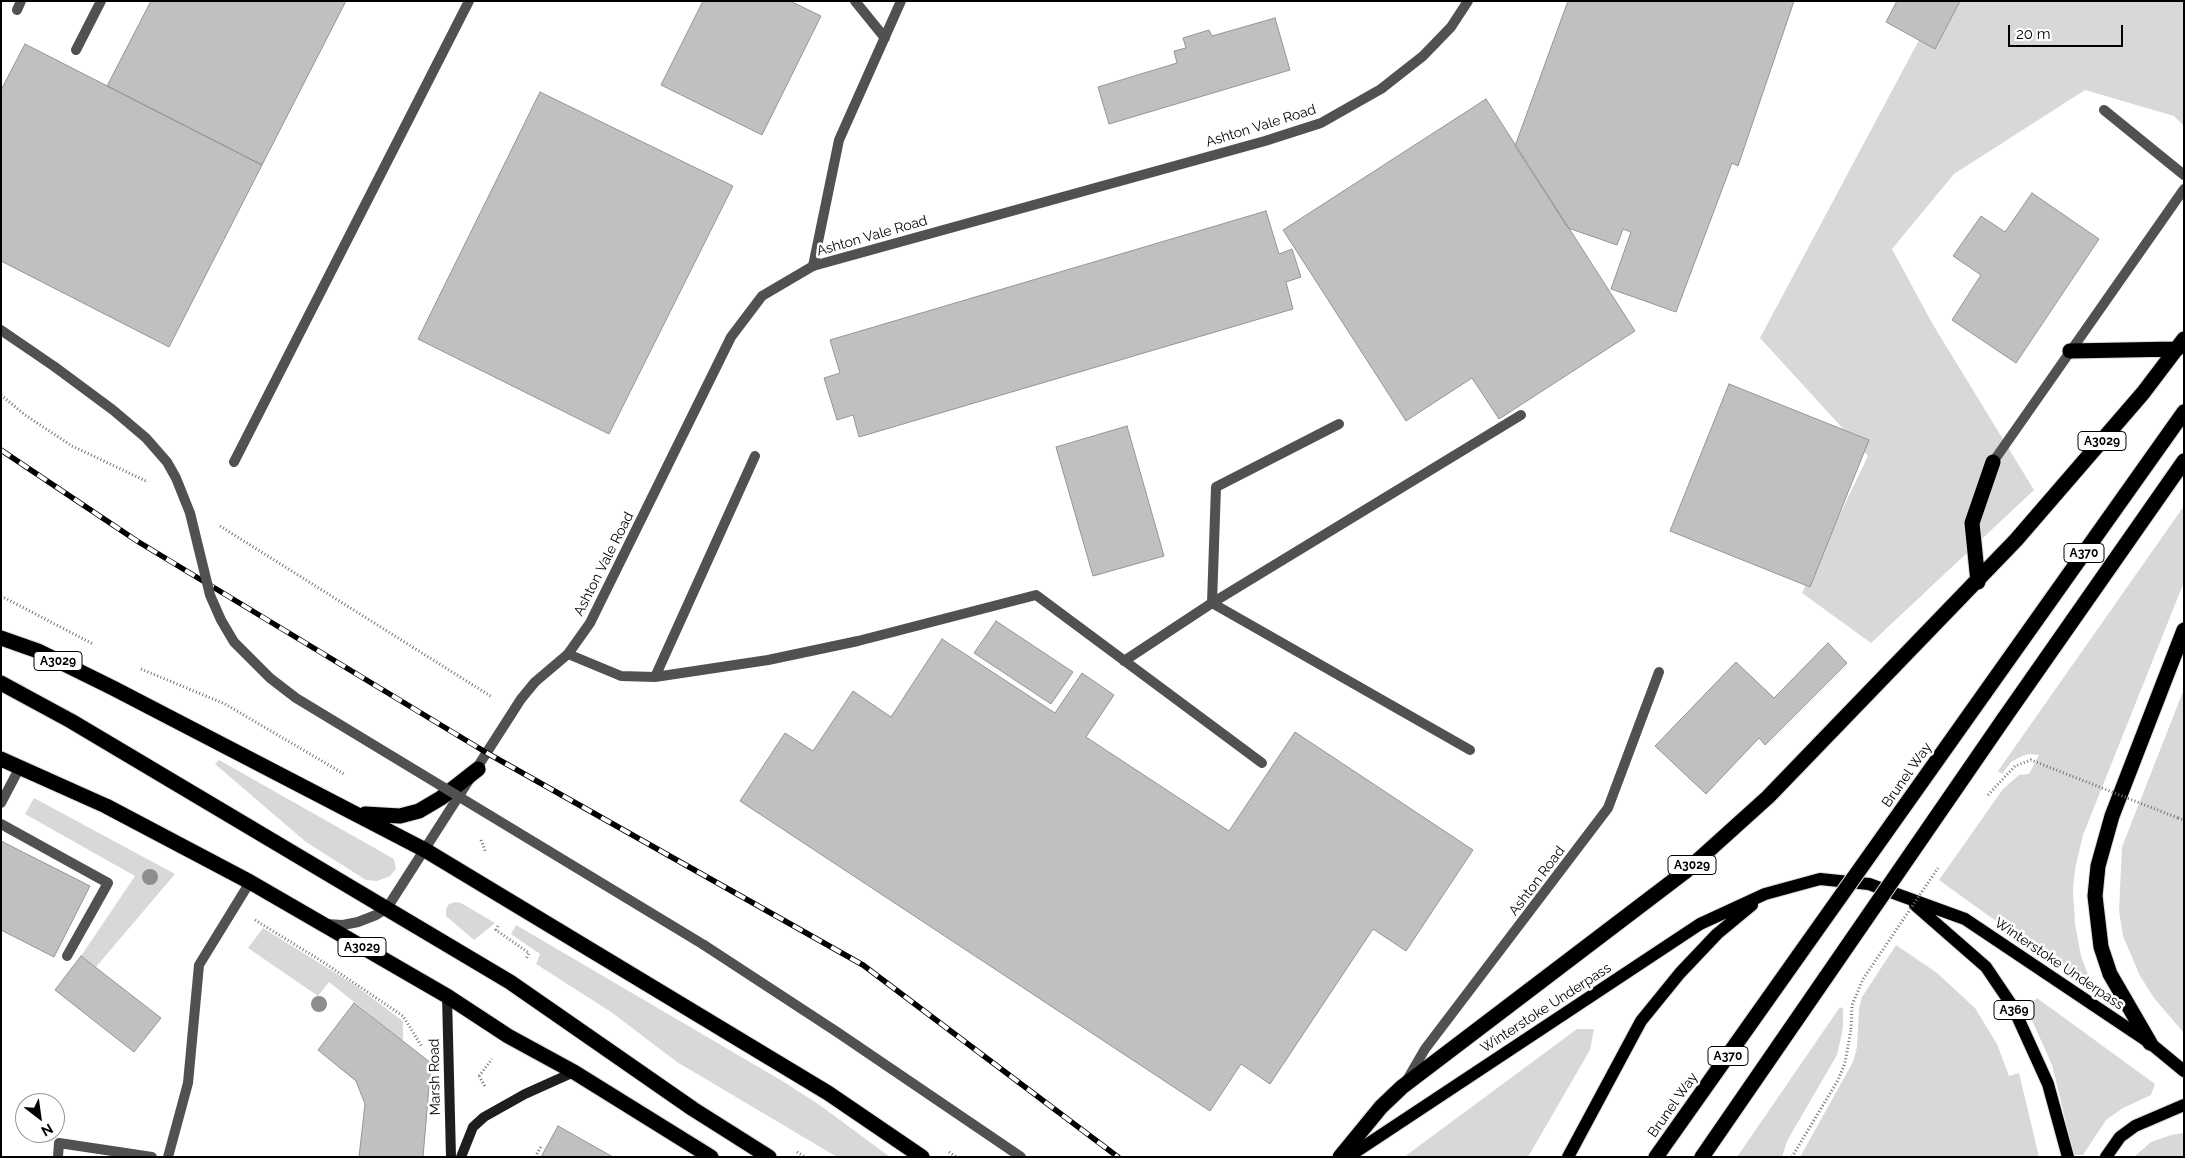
<!DOCTYPE html>
<style>
body{margin:0}
#map{position:relative;width:2185px;height:1158px;overflow:hidden;background:#fff;font-family:Raleway,sans-serif}
canvas{display:block}
.frame{position:absolute;inset:0;border:2px solid #000;pointer-events:none}
.north{position:absolute;left:15px;top:1093px;width:50px;height:50px;box-sizing:border-box;background:#fff;border:1px solid #999;border-radius:50%;rotate:150deg;font-size:14px;font-weight:700;line-height:20px;text-align:center;color:#000}
.north::after{content:'';display:block;margin:auto;width:18px;height:22px;background:#000;clip-path:polygon(50% 0,100% 100%,50% 72%,0 100%)}
.scale{position:absolute;left:2008px;top:25px;width:115px;height:22px;box-sizing:border-box;border:2px solid #000;border-top:0;padding-left:6px;font-size:15px;line-height:18px;white-space:nowrap;color:#000;-webkit-text-stroke:4px #fff;paint-order:stroke}
</style>
<div id="map">
<canvas width="2185" height="1158"></canvas>
<div class="frame"></div>
<div class="north">N</div>
<div class="scale">20 m</div>
</div>
<script>
const g = document.querySelector('canvas').getContext('2d');
g.lineJoin = 'round';
function fill(path, color) { g.fillStyle = color; g.fill(path, 'evenodd'); }
const poly = rows => new Path2D(rows.map(r => 'M' + r).join(''));
function trace(path, color, width, dash) { g.strokeStyle = color; g.lineWidth = width; g.lineCap = dash ? 'butt' : 'round'; g.setLineDash(dash || []); g.stroke(path); }
function drawText(font, color, halo, rows, align = 'center') {
  g.font = font + ' Raleway,sans-serif'; g.lineWidth = 5; g.setLineDash([]); g.textBaseline = 'middle'; g.strokeStyle = halo; g.fillStyle = color; for (const [text, x, y, turn = 0] of rows) {
    g.save(); g.translate(x, y); g.rotate((+turn || 0) * Math.PI / 180); g.textAlign = isNaN(turn) ? turn : align; if (halo) g.strokeText(text, 0, 0); g.fillText(text, 0, 0); g.restore();
  }
}
const green = poly([
 [1960,1,2184,1,2184,126,2174,116,2085,90,1954,174,1892,249,1932,323,2034,490,1871,643,1802,593,1868,456,1760,338,1919,40,1935,48],
 [2184,506,2184,582,2083,835,2075,869,2073,890,2075,924,2081,956,2089,977,2082,983,1939,880,2003,789,2019,775,2029,774,2039,755,2029,754,2020,757,2011,762,2002,774,1998,771],
 [2184,689,2184,1033,2154,998,2140,976,2123,936,2119,911,2122,847],
 [219,760,394,859,396,869,390,876,377,881,366,880,306,842,215,764],
 [34,798,175,874,96,967,81,956,135,876,25,814],
 [455,902,461,903,495,923,474,940,446,916,446,909,449,904],
 [516,925,784,1082,821,1106,890,1157,837,1157,677,1062,611,1012,536,964,540,954,511,934],
 [263,928,353,984,403,1021,403,1041,329,982,318,996,248,948],
 [1896,945,1937,973,1975,1008,1997,1044,2009,1076,2019,1073,2039,1157,1800,1157,1853,1062,1857,1047,1859,1009,1862,997],
 [2037,998,2155,1084,2151,1095,2123,1108,2106,1120,2083,1155,2074,1155,2052,1065,2027,1009],
 [1840,1007,1843,1009,1843,1028,1837,1055,1787,1141,1782,1157,1737,1157],
 [1577,1029,1594,1029,1590,1050,1528,1157,1404,1157],
 [2184,1133,2184,1157,2134,1157,2151,1142,2171,1135]
]);
const building = poly([
 [151,1,346,1,262,165,107,86,151,1],
 [703,1,790,1,821,16,762,135,661,85,703,1],
 [1568,1,1794,1,1738,166,1732,163,1676,312,1611,289,1631,232,1623,229,1617,245,1568,228,1515,146,1568,1],
 [1897,1,1960,1,1935,49,1886,22,1897,1],
 [1275,18,1290,70,1109,124,1098,87,1177,63,1174,51,1186,48,1183,38,1209,30,1212,36,1275,18],
 [25,44,262,165,169,347,1,261,1,90,25,44],
 [540,92,733,186,609,434,418,339,540,92],
 [1486,99,1635,331,1499,419,1472,378,1406,421,1283,230,1486,99],
 [2032,193,2099,239,2016,363,1952,320,1981,275,1953,256,1981,216,2005,232,2032,193],
 [1266,211,1279,254,1292,249,1301,277,1286,282,1293,309,859,437,853,415,837,420,824,378,840,373,830,340,1266,211],
 [1729,384,1869,440,1810,587,1670,531,1729,384],
 [1127,426,1164,556,1093,576,1056,447,1127,426],
 [996,621,1073,672,1051,704,974,653,996,621],
 [942,639,1055,713,1082,673,1114,695,1086,737,1229,831,1295,732,1473,850,1406,951,1373,929,1270,1084,1241,1064,1210,1111,740,801,785,733,813,751,853,691,891,717,942,639],
 [1828,643,1847,663,1765,745,1759,738,1706,794,1655,746,1736,662,1774,698,1828,643],
 [1,841,90,886,54,957,1,930,1,841],
 [81,956,161,1018,134,1052,55,990,81,956],
 [354,1003,431,1063,423,1157,359,1157,365,1104,356,1081,318,1050,354,1003],
 [558,1126,613,1157,541,1157,558,1126]
]);
const path = poly([
 [1,395,25,415,72,446,148,482],
 [220,526,492,697],
 [1,596,93,644],
 [141,669,225,704,344,774],
 [2178,818,2184,820],
 [481,840,486,853],
 [255,920,320,960,403,1016,422,1047],
 [498,926,496,930,529,953,526,959],
 [479,1076,492,1059],
 [479,1076,486,1088],
 [797,1152,805,1157],
 [949,1152,956,1157],
 [535,1157,542,1145],
 [1792,1157,1838,1080,1845,1063,1851,1029]
]);
const lane = poly([
 [855,1,885,38],
 [17,10,21,1],
 [76,50,101,1],
 [2104,110,2184,175],
 [813,266,839,140,901,1],
 [1,330,55,367],
 [1339,424,1216,487,1212,603,1470,750],
 [234,462,469,1],
 [1993,462,2184,189],
 [568,654,621,676,655,677,755,456],
 [1124,661,1212,603,1521,415],
 [655,677,768,660,858,641,1036,595,1262,763],
 [1,803,20,767],
 [1,824,108,883,67,956],
 [704,945,837,1032,1021,1157],
 [58,1157,59,1143,152,1157],
 [168,1157,188,1083,199,965,250,882]
]);
const street = poly([
 [326,924,343,925,358,922,376,915,387,908,521,699,535,682,568,654,590,623,731,337,762,296,813,266,1265,141,1321,123,1381,89,1423,56,1451,27,1468,1],
 [1407,1080,1425,1049,1608,808,1659,672]
]);
const secondary = poly([
 [447,996,451,1157],
 [461,1157,473,1127,484,1117,525,1094,574,1072]
]);
const primary = poly([
 [1915,905,1986,967,2013,1007,2048,1084,2068,1157],
 [1348,1157,1700,924,1765,894,1820,879,1869,884,1965,919,2150,1043,2184,1071],
 [1568,1157,1641,1021,1680,973,1717,934,1752,905],
 [2106,1157,2120,1137,2135,1126,2184,1105]
]);
const highway = poly([
 [2070,351,2177,349],
 [1978,582,1972,523,1993,462],
 [1,638,38,651,113,688,425,850,828,1093,922,1157],
 [1,683,71,721,510,982,693,1109,769,1157],
 [1984,694,2184,412],
 [2003,720,2184,461],
 [1,759,106,806,250,882,447,996,508,1036,574,1072,711,1157],
 [365,814,400,816,419,811,441,798,478,769],
 [2150,1043,2110,974,2101,947,2095,896,2098,866,2112,816,2184,630],
 [1340,1157,1381,1107,1402,1087,1686,871,1768,797,2016,540,2143,393,2184,339],
 [1656,1157,1799,955],
 [1702,1157,1826,977]
]);
const rail = poly([
 [1,450,137,541,487,753,863,965,1118,1157]
]);
const pathBridge = poly([
 [1988,795,2015,766,2031,760,2178,818],
 [1851,1029,1852,1005,1863,979,1938,868]
]);
const laneBridge = poly([
 [55,367,113,410,146,438,167,462,176,478,190,513,210,595,221,620,234,642,270,678,296,698,704,945]
]);
const highwayBridge = poly([
 [1799,955,1984,694],
 [1826,977,2003,720]
]);
const trees = [
 [150,877],
 [319,1004]
];
const shields = [
 [2102,441,48],
 [2084,553,40],
 [58,661,48],
 [1692,865,48],
 [362,947,48],
 [2014,1010,40],
 [1728,1056,40]
];
const shieldNames = [
 ["A3029",2102,441],
 ["A370",2084,553],
 ["A3029",58,661],
 ["A3029",1692,865],
 ["A3029",362,947],
 ["A369",2014,1010],
 ["A370",1728,1056]
];
const streetNames = [
 ["Ashton Vale Road",1261,126,-17],
 ["Ashton Vale Road",872,236,-16],
 ["Ashton Vale Road",604,564,-63],
 ["Brunel Way",1907,775,-55],
 ["Ashton Road",1537,881,-53],
 ["Winterstoke Underpass",2059,964,34],
 ["Winterstoke Underpass",1546,1008,-33],
 ["Marsh Road",435,1077,-91],
 ["Brunel Way",1673,1105,-55]
];
fill(green, '#d8d8d8');
fill(building, '#c0c0c0');
trace(building, '#959595', 1);
trace(primary, '#dbdbdb', 14);
trace(highway, '#dbdbdb', 17);
trace(path, '#737373', 3, [1, 2.5]);
trace(lane, '#515151', 10);
trace(street, '#515151', 10);
trace(secondary, '#1e1e1e', 10);
trace(primary, '#000', 12);
trace(highway, '#000', 15);
trace(rail, '#000', 5.5);
trace(rail, '#fff', 4, [11]);
trace(highwayBridge, '#dbdbdb', 17, []);
trace(pathBridge, '#737373', 3, [1, 2.5]);
trace(laneBridge, '#515151', 10);
trace(highwayBridge, '#000', 15);
g.fillStyle = '#8d8d8d';
for (const [x, y] of trees) { g.beginPath(); g.arc(x, y, 8, 0, 2 * Math.PI); g.fill(); }
for (const [x, y, w] of shields) { const box = new Path2D(); box.roundRect(x - w / 2, y - 9.5, w, 19, 4); g.fillStyle = '#fff'; g.fill(box); trace(box, '#000', 1); }
drawText('bold 12px', '#000', null, shieldNames);
drawText('14px', '#000', '#fff', streetNames);
</script>
